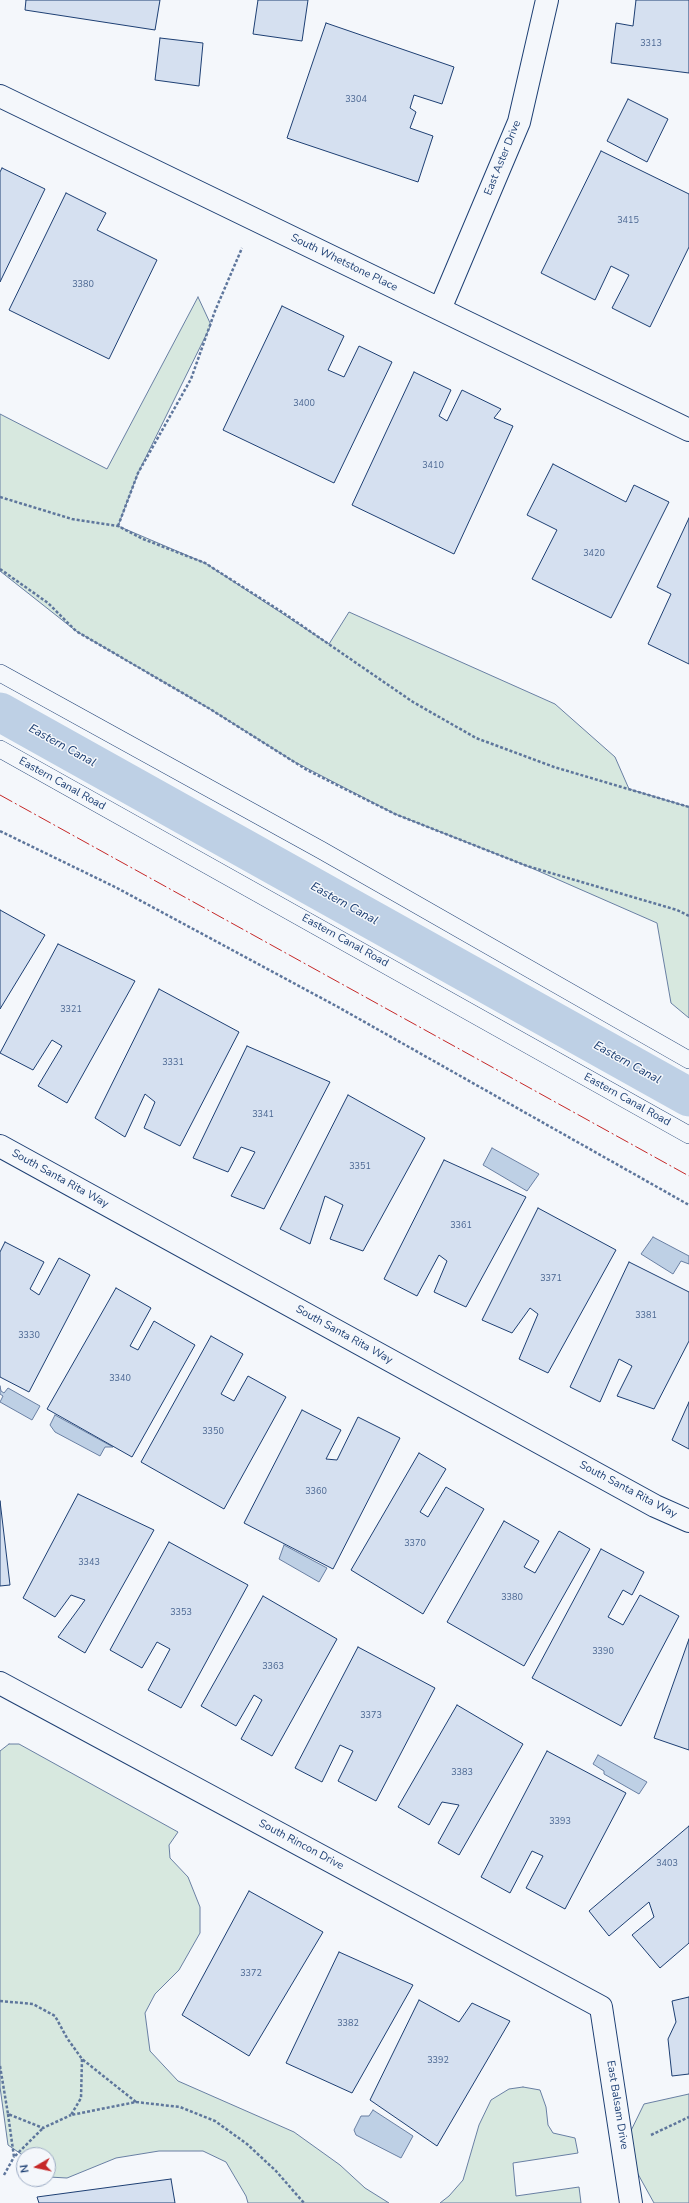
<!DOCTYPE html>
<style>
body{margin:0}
#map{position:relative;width:689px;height:2203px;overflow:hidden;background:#f4f7fb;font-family:"Nunito Sans",sans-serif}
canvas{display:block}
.north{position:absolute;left:16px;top:2147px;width:40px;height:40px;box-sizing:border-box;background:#f4f7fb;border:1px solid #9eadc5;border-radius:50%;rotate:261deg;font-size:11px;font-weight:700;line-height:16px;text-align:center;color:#1d3f73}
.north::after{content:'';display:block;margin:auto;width:14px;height:18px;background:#c62828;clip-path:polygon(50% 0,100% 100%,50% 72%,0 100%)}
</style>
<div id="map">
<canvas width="689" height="2203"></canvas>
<div class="north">N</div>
</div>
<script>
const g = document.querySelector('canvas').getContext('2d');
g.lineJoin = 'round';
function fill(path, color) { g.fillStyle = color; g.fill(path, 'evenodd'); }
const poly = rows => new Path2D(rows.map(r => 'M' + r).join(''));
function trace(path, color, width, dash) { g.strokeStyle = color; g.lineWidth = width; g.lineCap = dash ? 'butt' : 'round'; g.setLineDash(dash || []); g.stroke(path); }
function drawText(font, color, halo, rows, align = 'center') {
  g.font = font + ' "Nunito Sans",sans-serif'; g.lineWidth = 3; g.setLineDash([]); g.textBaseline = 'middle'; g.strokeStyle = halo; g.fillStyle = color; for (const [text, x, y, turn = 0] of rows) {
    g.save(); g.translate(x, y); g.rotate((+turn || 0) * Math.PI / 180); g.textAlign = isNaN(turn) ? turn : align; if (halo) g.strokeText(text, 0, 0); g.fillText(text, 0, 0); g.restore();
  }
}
const green = poly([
 [198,297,211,325,138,473,118,526,205,563,329,644,349,612,555,704,615,757,629,789,689,807,689,1018,671,1003,657,923,527,866,395,814,293,761,210,709,76,631,0,571,0,414,107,469,198,297],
 [9,1744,19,1744,178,1832,169,1845,170,1858,188,1877,200,1907,200,1933,179,1970,155,1994,145,2013,150,2051,178,2081,294,2132,340,2165,365,2188,389,2203,248,2203,246,2196,226,2162,203,2151,159,2151,116,2158,67,2178,49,2177,48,2155,24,2156,8,2145,0,2087,0,1751,9,1744],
 [523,2087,540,2090,546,2107,548,2125,553,2133,575,2138,578,2153,513,2163,516,2196,579,2187,581,2203,440,2203,449,2196,463,2180,479,2125,491,2100,509,2089,523,2087],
 [689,2094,689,2203,654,2203,623,2147,644,2104,689,2094]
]);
const water = poly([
 [492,1148,539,1174,527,1191,483,1165,492,1148],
 [653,1237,689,1256,689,1264,681,1261,673,1274,641,1254,653,1237],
 [0,1386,1,1391,4,1393,8,1388,40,1406,32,1420,0,1402,3,1396,0,1394,0,1386],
 [55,1415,113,1447,105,1447,100,1456,55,1432,50,1425,55,1415],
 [284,1545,327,1568,319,1582,279,1559,284,1545],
 [598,1755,647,1782,639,1794,604,1774,604,1771,593,1764,598,1755],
 [373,2110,413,2136,401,2158,356,2135,354,2130,361,2116,369,2116,373,2110]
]);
const canal = poly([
 [0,712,689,1097]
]);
const building = poly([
 [26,0,160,0,155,30,25,10,26,0],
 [258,0,308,0,302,41,253,34,258,0],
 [636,0,689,0,689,73,611,63,616,23,633,26,636,0],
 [326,23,454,67,442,104,414,95,410,108,416,112,410,128,433,136,418,182,287,138,326,23],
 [160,38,203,43,199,86,155,80,160,38],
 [628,99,668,119,647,162,607,141,628,99],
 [601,151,689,194,689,247,650,327,612,308,629,275,611,266,595,300,541,273,601,151],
 [2,168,45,189,0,282,0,172,2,168],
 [66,193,106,213,97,230,157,260,109,359,9,310,66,193],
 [282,306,344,336,328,370,344,377,359,346,392,362,334,483,223,430,282,306],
 [414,372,451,390,439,416,447,421,462,390,501,409,494,418,513,426,454,554,352,505,414,372],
 [553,464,626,502,634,485,669,502,611,618,532,579,557,530,527,515,553,464],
 [689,518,689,664,648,644,671,594,657,587,689,518],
 [0,910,45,935,0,1009,0,910],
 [58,944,135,981,67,1103,38,1086,62,1046,52,1040,33,1070,0,1053,58,944],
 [159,989,239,1032,180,1146,144,1128,155,1102,145,1094,125,1137,95,1118,159,989],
 [247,1046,330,1082,264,1209,231,1196,255,1152,241,1147,228,1172,193,1158,247,1046],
 [348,1095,425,1138,363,1251,330,1239,343,1205,325,1196,310,1244,280,1229,348,1095],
 [444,1160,526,1197,466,1307,434,1292,447,1261,439,1255,417,1296,384,1279,444,1160],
 [538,1208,616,1250,548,1373,519,1359,538,1314,530,1308,512,1333,482,1320,538,1208],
 [5,1242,44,1262,30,1289,39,1295,59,1258,90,1275,29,1392,0,1377,0,1252,5,1242],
 [629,1262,689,1292,689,1341,654,1409,617,1396,632,1366,619,1359,600,1402,570,1387,629,1262],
 [116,1288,151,1308,130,1346,138,1350,154,1321,195,1345,132,1457,47,1409,116,1288],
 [211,1336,243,1354,221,1394,234,1401,248,1376,286,1397,224,1509,141,1462,211,1336],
 [689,1402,689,1449,672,1440,689,1402],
 [302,1410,341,1430,326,1459,337,1460,358,1417,400,1438,333,1569,244,1523,302,1410],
 [419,1453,446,1469,420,1512,428,1517,446,1487,484,1509,423,1614,351,1570,419,1453],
 [78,1494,154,1530,85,1653,58,1637,85,1600,71,1595,55,1617,23,1598,78,1494],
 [0,1501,10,1585,0,1586,0,1501],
 [504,1521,539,1541,524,1567,535,1573,559,1531,590,1549,524,1666,447,1622,504,1521],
 [169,1542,248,1585,181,1708,148,1690,170,1649,157,1642,142,1668,110,1650,169,1542],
 [601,1549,644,1572,632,1595,623,1590,608,1617,623,1625,640,1595,679,1616,621,1726,532,1678,601,1549],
 [263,1596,337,1639,272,1756,241,1739,262,1700,254,1695,236,1726,201,1706,263,1596],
 [689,1639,689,1750,654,1738,689,1639],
 [358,1647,435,1688,376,1801,338,1781,353,1751,340,1745,322,1782,295,1768,358,1647],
 [457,1705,523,1744,459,1855,438,1843,459,1805,442,1802,429,1825,398,1807,457,1705],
 [547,1751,626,1793,565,1909,526,1888,543,1856,532,1851,510,1893,481,1877,547,1751],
 [689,1826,689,1943,660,1968,632,1935,654,1917,649,1902,609,1936,589,1911,689,1826],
 [249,1891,323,1932,249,2056,182,2015,249,1891],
 [339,1952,413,1985,352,2093,286,2063,339,1952],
 [689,1997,689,2074,672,2076,668,2039,676,2022,672,2001,689,1997],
 [419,2000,459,2022,472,2003,510,2021,437,2146,370,2100,419,2000],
 [171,2179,175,2203,39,2203,37,2197,171,2179]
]);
const path = poly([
 [0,497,72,519,118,526,143,539,205,563,282,612,413,702,476,738,554,767,689,807],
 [118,526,138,473,191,379,215,311,242,248],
 [0,569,48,603,76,631,210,709,307,770,395,814,527,866,677,910,689,916],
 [0,831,117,888,338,1007,689,1205],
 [0,2001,33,2004,55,2016,67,2038,82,2059,136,2102,71,2115,81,2098,82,2059],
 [0,2066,8,2114,43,2128,71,2115],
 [136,2102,180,2107,215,2121,247,2144,276,2171,304,2203],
 [8,2114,14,2157,43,2128],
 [651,2135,689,2117],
 [4,2175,14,2157]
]);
const service = poly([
 [0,673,321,850,689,1060],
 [0,749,689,1135]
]);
const minor = poly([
 [0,96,689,430],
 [440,309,519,122,547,0],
 [0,1146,655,1506,689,1521],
 [0,1683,601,2007,631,2203]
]);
const power = poly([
 [0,795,689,1176]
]);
const numberNames = [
 ["3313",651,44],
 ["3304",356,100],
 ["3415",628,221],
 ["3380",83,285],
 ["3400",304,404],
 ["3410",433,466],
 ["3420",594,554],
 ["3321",71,1010],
 ["3331",173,1063],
 ["3341",263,1115],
 ["3351",360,1167],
 ["3361",461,1226],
 ["3371",551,1279],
 ["3381",646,1316],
 ["3330",29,1336],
 ["3340",120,1379],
 ["3350",213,1432],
 ["3360",316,1492],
 ["3370",415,1544],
 ["3343",89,1563],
 ["3380",512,1598],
 ["3353",181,1613],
 ["3390",603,1652],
 ["3363",273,1667],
 ["3373",371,1716],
 ["3383",462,1773],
 ["3393",560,1822],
 ["3403",667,1864],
 ["3372",251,1974],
 ["3382",348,2024],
 ["3392",438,2061]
];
const streetNames = [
 ["East Aster Drive",503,158,-68],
 ["South Whetstone Place",344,263,26],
 ["Eastern Canal Road",62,784,29],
 ["Eastern Canal Road",345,941,29],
 ["Eastern Canal Road",627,1100,29],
 ["South Santa Rita Way",60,1179,29],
 ["South Santa Rita Way",344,1335,29],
 ["South Santa Rita Way",628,1490,28],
 ["South Rincon Drive",301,1845,28],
 ["East Balsam Drive",617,2105,81]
];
const waterNames = [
 ["Eastern Canal",62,746,29],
 ["Eastern Canal",344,904,29],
 ["Eastern Canal",627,1063,29]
];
fill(green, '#d7e8df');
trace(green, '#687fa3', 1);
fill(water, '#bed0e5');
trace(water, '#687fa3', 1);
trace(canal, '#bed0e5', 39);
fill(building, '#d5e0f0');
trace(building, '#1d3f73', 1);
trace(service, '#1d3f73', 18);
trace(minor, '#1d3f73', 24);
trace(path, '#5e769c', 2.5, [3, 2]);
trace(service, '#f4f7fb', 17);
trace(minor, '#f4f7fb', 22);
trace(power, '#c62828', 1, [14, 3, 2, 3]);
drawText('9px', '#4b6792', null, numberNames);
drawText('11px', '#1d3f73', '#f4f7fb', streetNames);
drawText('italic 12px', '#1d3f73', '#f4f7fb', waterNames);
</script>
